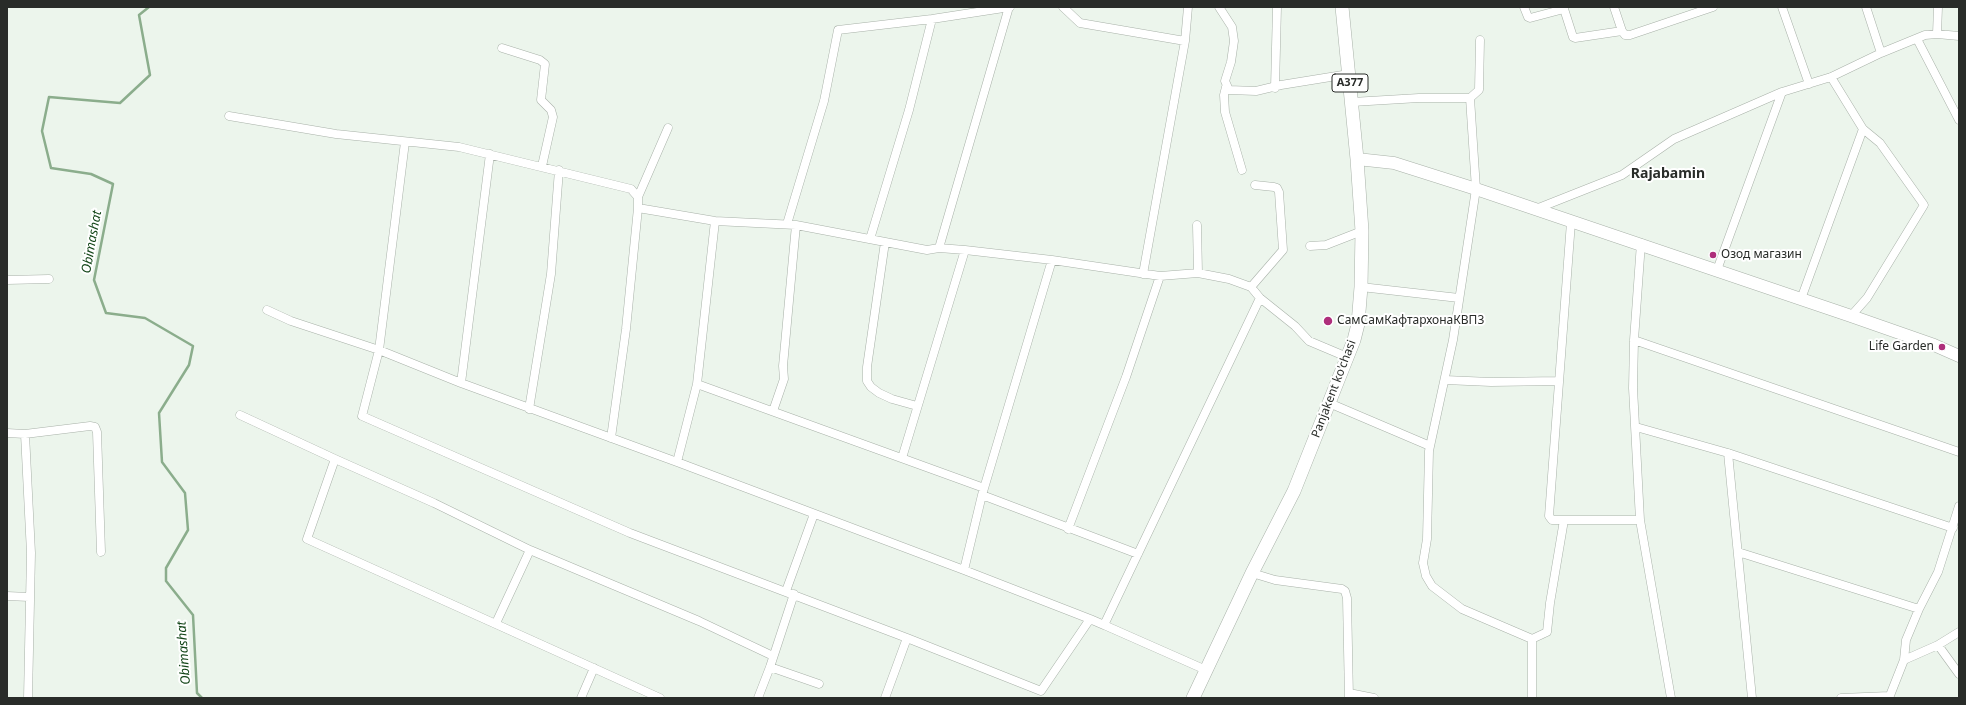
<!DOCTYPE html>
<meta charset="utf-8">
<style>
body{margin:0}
#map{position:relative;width:1966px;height:705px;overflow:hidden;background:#ecf5ec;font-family:"Noto Sans",sans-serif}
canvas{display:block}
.frame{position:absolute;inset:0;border:8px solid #292c29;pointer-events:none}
</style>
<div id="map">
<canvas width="1966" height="705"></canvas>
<div class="frame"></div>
</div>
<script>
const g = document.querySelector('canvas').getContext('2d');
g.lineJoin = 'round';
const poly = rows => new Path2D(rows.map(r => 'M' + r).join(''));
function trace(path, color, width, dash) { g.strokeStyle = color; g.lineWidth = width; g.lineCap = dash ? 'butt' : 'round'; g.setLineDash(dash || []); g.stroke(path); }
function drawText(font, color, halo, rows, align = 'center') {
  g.font = font + ' "Noto Sans",sans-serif'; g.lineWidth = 4; g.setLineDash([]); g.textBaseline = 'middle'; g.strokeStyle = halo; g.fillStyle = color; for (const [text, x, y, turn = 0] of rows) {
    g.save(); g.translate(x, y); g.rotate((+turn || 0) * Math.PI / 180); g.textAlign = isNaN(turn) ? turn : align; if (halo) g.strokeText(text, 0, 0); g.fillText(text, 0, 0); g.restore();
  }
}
const stream = poly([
 [149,7,139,15,150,75,120,103,49,97,42,131,51,168,91,174,113,184,94,280,106,313,145,318,193,346,189,365,159,413,162,462,185,493,188,530,166,568,166,581,193,615,197,693,202,698]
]);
const street = poly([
 [1063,7,1080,23,1185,41,1143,274],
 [1219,7,1232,27,1234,41,1231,62,1225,81,1229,90,1256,91,1281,85,1349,74],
 [1524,7,1528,17,1530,18,1564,9,1573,37,1575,38,1622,31,1625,35,1630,35,1713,7],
 [1614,7,1622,31],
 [1782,7,1809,84],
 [1866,7,1881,53],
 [1937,34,1938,7],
 [1917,39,1959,120],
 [1185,41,1188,7],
 [502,48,540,60,545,64,541,100,551,110,553,117,542,166],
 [1831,77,1863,129,1880,143,1924,205,1867,298,1851,316],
 [1226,87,1224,95,1225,112,1242,170],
 [1275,88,1277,7],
 [1470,98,1479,90,1480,40],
 [1352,102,1419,98,1470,98,1476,189,1453,340,1429,451,1427,539,1423,563,1426,576,1432,586,1462,609,1532,639,1532,698],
 [229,116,336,134,459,147,631,189,638,197,638,208,626,329,611,438],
 [405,142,379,350,362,416,630,533,907,638],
 [490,154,461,383,677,462,964,570,1090,619],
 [638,197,668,128],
 [638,208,715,221,796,225,927,250,939,248,965,250,1052,260,1160,276,1198,273,1229,279,1251,287,1260,298,1295,326,1309,341,1347,357],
 [1536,209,1622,175,1674,139,1782,92,1831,77,1881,53,1925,35,1937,34,1959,36],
 [787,224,824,101,838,30,932,19,1010,7],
 [1197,225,1198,273],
 [870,239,909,110,932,19],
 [885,242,867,367,867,381,871,387,879,393,892,399,917,406],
 [1641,243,1634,340,1633,388,1640,520,1671,698],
 [1310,246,1326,245,1362,231],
 [939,248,1009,7],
 [1717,270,1782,92],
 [7,280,49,279],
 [1251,287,1283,250,1279,192,1277,188,1274,187,1255,185],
 [1361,287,1459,298],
 [1801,299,1863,129],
 [267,310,291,321,379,350,461,383],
 [1634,340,1959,452],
 [1445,380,1491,382,1559,381],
 [697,384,984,488,982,495,1138,554],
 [1329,403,1430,446],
 [529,409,551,274,559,170],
 [773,411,784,379,783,366,796,225],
 [240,415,335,459],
 [1636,427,1728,453,1953,528],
 [7,433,25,434,90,426,95,427,97,432,101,552],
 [25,434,31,553,28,698],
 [1728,453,1752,698],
 [902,458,965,250],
 [677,462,697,384,715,221],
 [1564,520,1640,520],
 [1068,529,1126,377,1160,276],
 [1738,552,1919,609],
 [964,570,982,495,1052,260],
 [1252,573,1275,580,1342,589,1345,591,1347,598,1349,698],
 [786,591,814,514],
 [7,596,29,597],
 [496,623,530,550],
 [1104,625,1206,670],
 [1532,639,1547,632,1550,603,1564,520,1552,520,1549,516,1571,222],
 [1938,645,1959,674],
 [1904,660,1938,645,1959,632],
 [770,667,819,684],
 [1349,693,1374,698],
 [581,698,594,668],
 [660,698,307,539,335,459,434,503,530,550,699,621,773,656],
 [758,698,770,667,794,594],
 [885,698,907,638,1041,691,1090,619,1104,625,1260,298],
 [1841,698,1889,696],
 [1889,698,1904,660,1906,640,1919,609,1938,572,1959,506]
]);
const secondary = poly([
 [1357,159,1394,163,1476,189,1851,316,1934,345,1959,356]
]);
const primary = poly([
 [1193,698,1252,573,1294,491,1354,340,1358,324,1361,287,1362,231,1357,159,1342,7]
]);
const markers = [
 [1713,255,4,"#ae2e7b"],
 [1328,321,5,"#ae2e7b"],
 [1942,347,4,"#ae2e7b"]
];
const shields = [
 [1350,83,36]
];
const shieldNames = [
 ["A377",1350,83]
];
const poiNames = [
 ["Озод магазин",1721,255],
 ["СамСамКафтархонаКВП3",1337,321],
 ["Life Garden",1934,347,"right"]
];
const streetNames = [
 ["Panjakent ko'chasi",1334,389,-69]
];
const waterNames = [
 ["Obimashat",92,242,-80],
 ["Obimashat",184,653,-94]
];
const quarterNames = [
 ["Rajabamin",1668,174]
];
trace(stream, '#8bad8c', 2.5);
trace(street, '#a8b1a8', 9);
trace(secondary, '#a8b1a8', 13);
trace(primary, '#a8b1a8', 14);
trace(street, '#fff', 8);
trace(secondary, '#fff', 12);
trace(primary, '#fff', 13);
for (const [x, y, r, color] of markers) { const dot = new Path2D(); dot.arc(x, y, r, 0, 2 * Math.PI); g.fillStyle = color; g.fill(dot); trace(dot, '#fff', 1.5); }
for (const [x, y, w] of shields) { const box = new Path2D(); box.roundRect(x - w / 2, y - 9, w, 18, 3); g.fillStyle = '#fff'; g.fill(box); trace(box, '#292c29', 1); }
drawText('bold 11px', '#292c29', null, shieldNames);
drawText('12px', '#292c29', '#fff', poiNames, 'left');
drawText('12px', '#292c29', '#fff', streetNames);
drawText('italic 13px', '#15471a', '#fff', waterNames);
drawText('bold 14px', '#292c29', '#fff', quarterNames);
</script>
